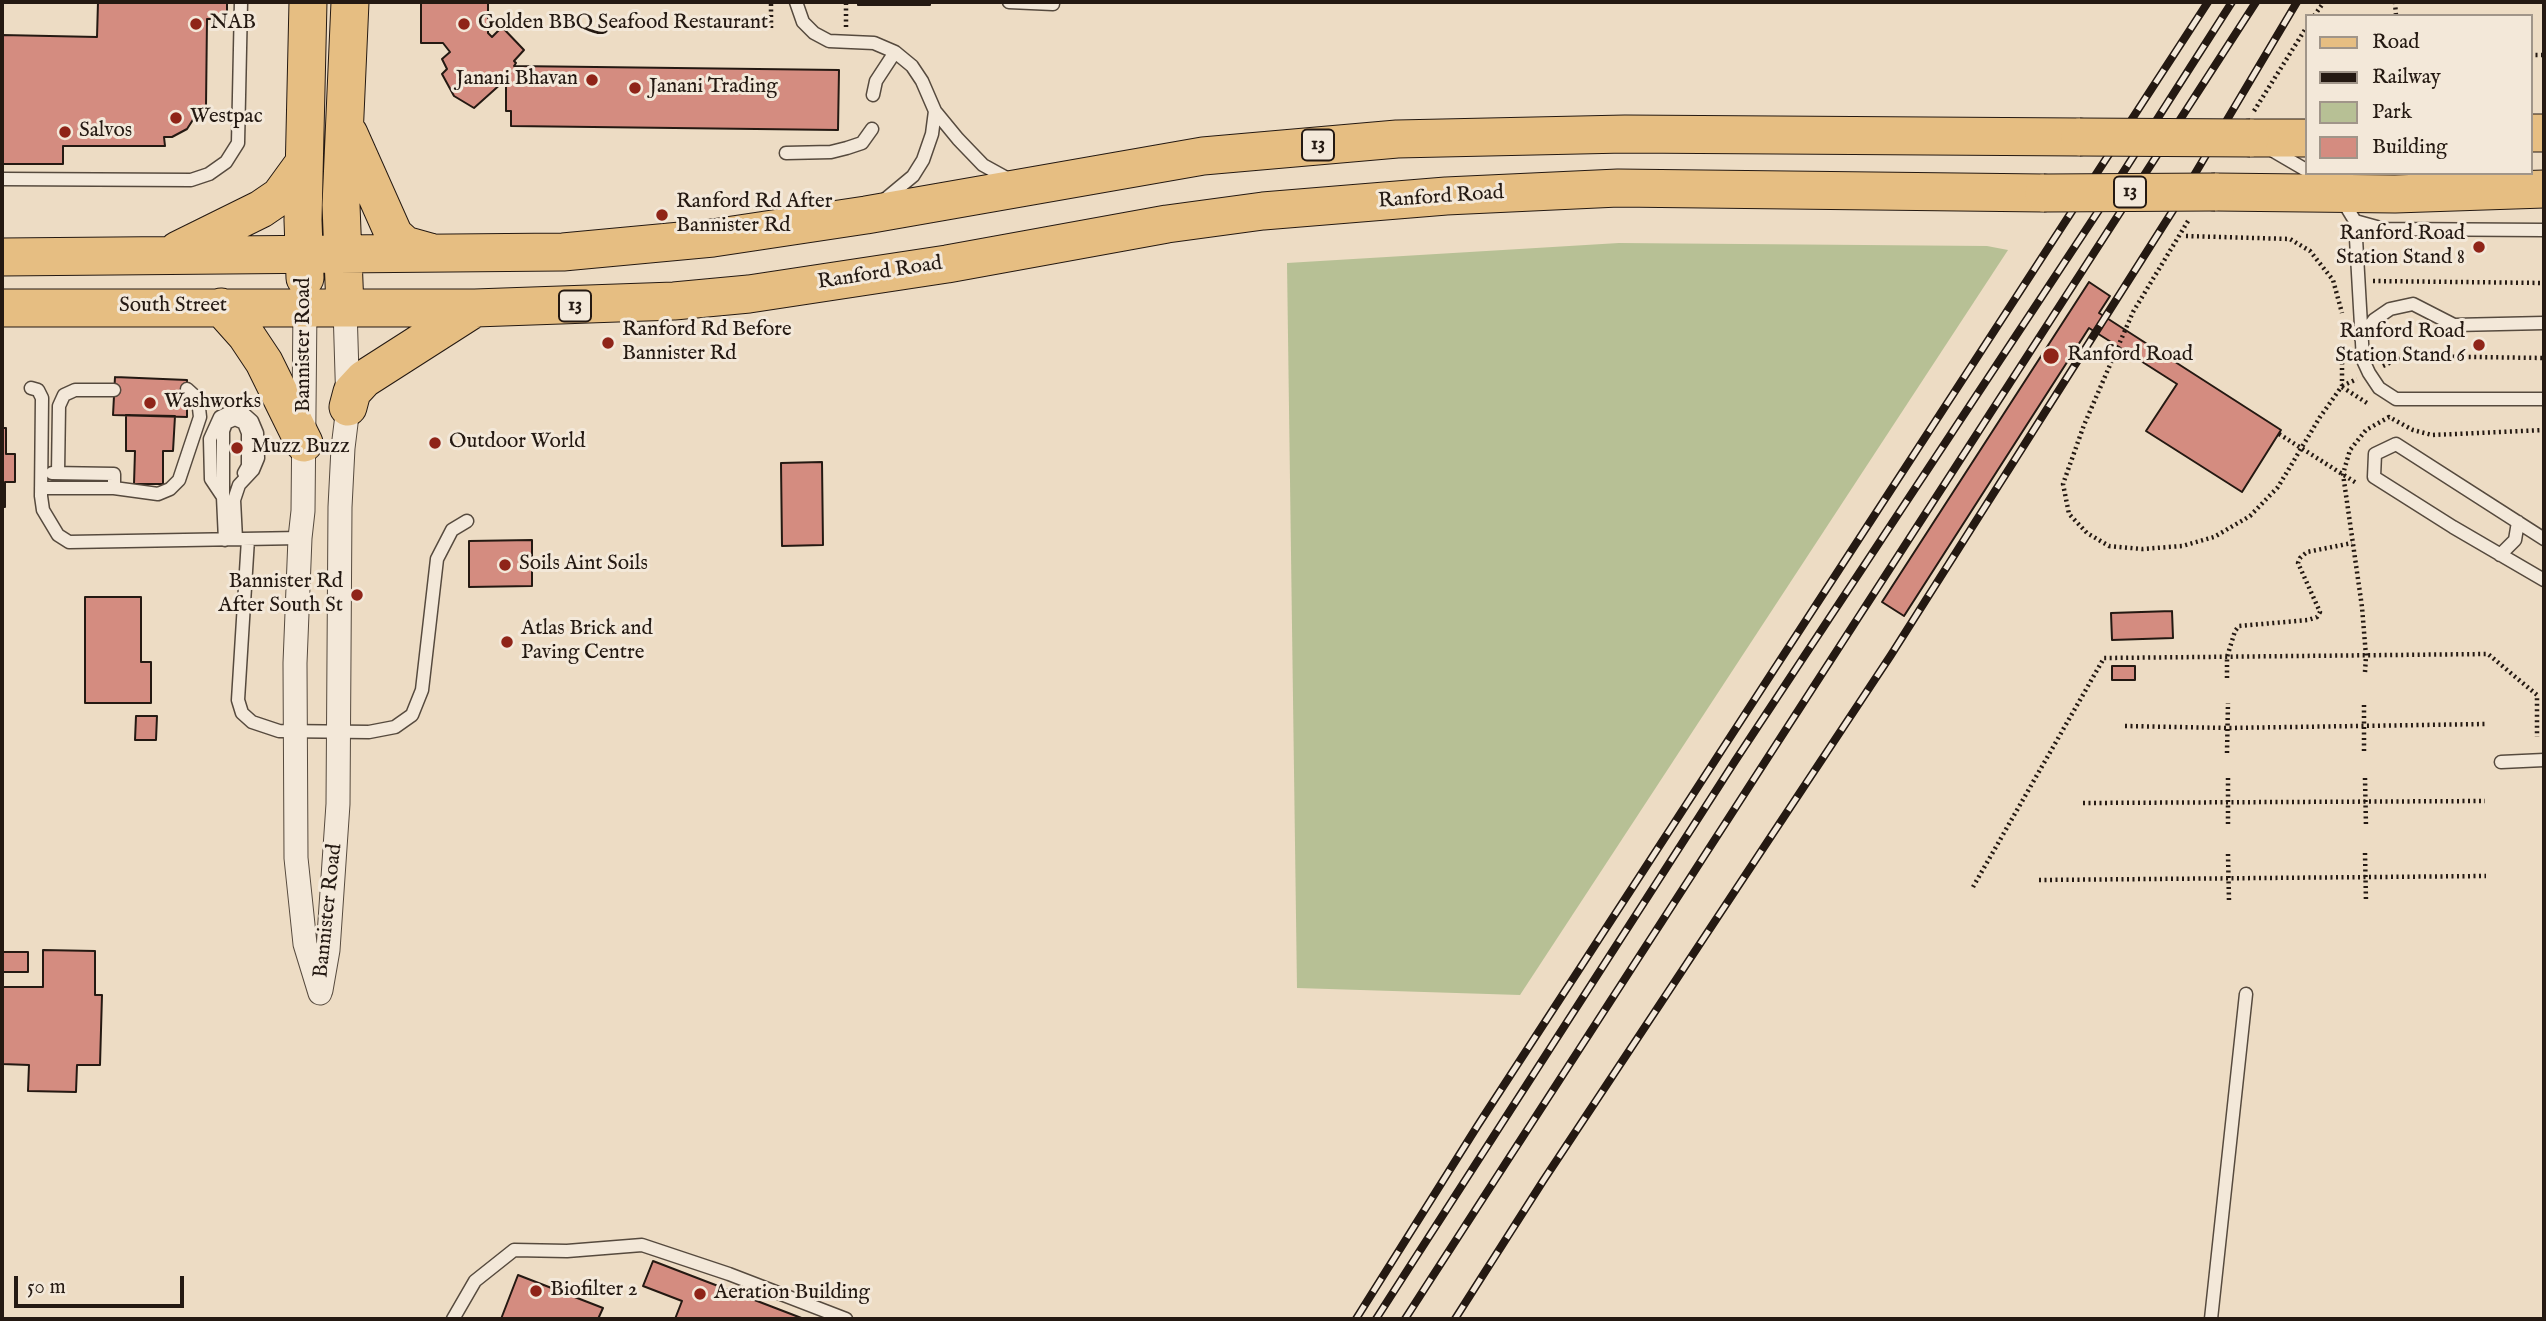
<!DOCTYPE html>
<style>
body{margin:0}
#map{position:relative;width:2546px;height:1321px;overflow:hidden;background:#eddcc4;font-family:"IM FELL English",serif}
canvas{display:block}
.frame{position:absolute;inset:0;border:4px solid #241912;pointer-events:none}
.legend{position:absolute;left:2305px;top:14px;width:228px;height:161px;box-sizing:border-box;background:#f3e8d9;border:2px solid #a09589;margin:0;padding:9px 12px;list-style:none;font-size:21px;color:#241912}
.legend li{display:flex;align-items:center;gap:14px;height:35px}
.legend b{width:35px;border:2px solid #a09589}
.scale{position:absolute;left:14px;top:1276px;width:170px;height:32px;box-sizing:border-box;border:4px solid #241912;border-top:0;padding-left:9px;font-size:21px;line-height:24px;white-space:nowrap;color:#241912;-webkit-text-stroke:5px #f3e8d9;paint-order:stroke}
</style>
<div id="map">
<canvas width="2546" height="1321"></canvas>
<div class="frame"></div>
<ul class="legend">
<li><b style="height:9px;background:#e6be82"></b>Road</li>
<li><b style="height:9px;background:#241912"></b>Railway</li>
<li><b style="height:19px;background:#b7c095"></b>Park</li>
<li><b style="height:19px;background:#d48c80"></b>Building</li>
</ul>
<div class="scale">50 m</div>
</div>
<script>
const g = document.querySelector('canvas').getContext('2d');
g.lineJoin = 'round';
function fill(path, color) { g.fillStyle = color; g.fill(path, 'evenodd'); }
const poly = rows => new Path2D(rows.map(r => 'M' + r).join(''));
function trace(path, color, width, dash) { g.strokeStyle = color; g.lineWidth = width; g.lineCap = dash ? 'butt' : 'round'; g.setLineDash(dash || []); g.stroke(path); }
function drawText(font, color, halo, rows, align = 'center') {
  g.font = font + ' "IM FELL English",serif'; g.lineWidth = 6; g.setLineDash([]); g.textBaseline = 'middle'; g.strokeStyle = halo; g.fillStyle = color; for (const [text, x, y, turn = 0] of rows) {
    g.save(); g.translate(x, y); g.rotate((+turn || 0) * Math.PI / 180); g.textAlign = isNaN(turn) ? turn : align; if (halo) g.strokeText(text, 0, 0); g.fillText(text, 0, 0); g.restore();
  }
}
const green = poly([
 [1619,243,1987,246,2008,250,1520,995,1297,988,1287,263]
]);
const building = poly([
 [98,2,227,2,227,19,207,19,206,106,197,106,196,115,187,129,172,137,164,137,165,146,63,146,63,164,2,164,2,35,97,37,98,2],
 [421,2,488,2,488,33,492,37,502,27,524,50,514,61,516,63,514,66,839,70,838,130,511,126,511,111,506,111,506,86,503,82,474,108,454,96,442,74,447,69,442,59,450,52,443,43,421,43,421,2],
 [858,2,930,2,930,5,858,5,858,2],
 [2089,282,2110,296,2099,313,2281,430,2242,492,2146,431,2177,384,2089,328,1904,616,1882,602,2089,282],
 [115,377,187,380,187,417,113,415,115,377],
 [126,415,175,416,173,451,163,451,163,484,134,484,135,451,126,451,126,415],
 [2,428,6,428,6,454,15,454,15,482,5,482,5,507,2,507,2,428],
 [822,462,823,545,782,546,781,463,822,462],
 [532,540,532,586,469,587,469,541,532,540],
 [85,597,141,597,141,662,151,662,151,703,85,703,85,597],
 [2172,611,2173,638,2112,640,2111,613,2172,611],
 [2112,666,2135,666,2135,680,2112,680,2112,666],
 [136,716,157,716,156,740,135,740,136,716],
 [43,950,95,951,95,995,102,995,100,1065,77,1065,76,1092,28,1091,29,1065,2,1064,2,987,43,987,43,950],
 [2,952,28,952,28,972,2,972,2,952],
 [653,1261,804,1319,675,1319,682,1301,643,1286,653,1261],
 [518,1275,603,1308,598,1319,501,1319,518,1275]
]);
const path = poly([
 [2395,2,2396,16],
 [2314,16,2324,2],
 [846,27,846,2],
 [771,28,771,2],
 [2530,55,2544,55],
 [2254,111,2306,28],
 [2188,221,2133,312,2084,425,2063,484,2069,514,2087,533,2109,546,2142,549,2182,546,2214,537,2250,516,2278,487,2320,417,2342,386,2342,343],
 [2186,236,2290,239,2310,251,2333,280,2342,313],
 [2373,281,2544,283],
 [2383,366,2404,356,2544,358],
 [2342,386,2357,379],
 [2342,387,2367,403],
 [2279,434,2358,484],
 [2365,672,2366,656,2362,607,2343,474,2350,450,2366,430,2389,417,2413,430,2432,435,2544,430],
 [2227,678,2227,657,2235,631,2239,626,2308,620,2317,617,2320,612,2298,563,2300,558,2307,552,2352,543],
 [2125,726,2227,728,2486,724],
 [2364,751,2364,703],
 [2227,753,2228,703],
 [2228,778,2228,827],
 [2365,778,2366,827],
 [2083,803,2485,801],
 [2365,853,2366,902],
 [2228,854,2229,901],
 [2039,880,2486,876],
 [1973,887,2104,658,2488,654,2537,695,2537,737]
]);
const service = poly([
 [796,2,803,22,814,33,829,41,874,43,895,52,912,66,922,81,935,111,958,139,983,165,1012,181],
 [1009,2,1053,4],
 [873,95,876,81,895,52],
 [2270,149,2306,170],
 [786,153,831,152,847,148,862,143,872,129],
 [2,179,191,180,209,174,226,162,238,143,241,2],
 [2341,198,2355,221,2363,360,2369,373,2379,388,2396,399,2544,399],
 [883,201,913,176,923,160,932,134,935,111],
 [2355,221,2384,229,2544,230],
 [2361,338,2374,320,2390,309,2413,304,2454,325,2544,323],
 [31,388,38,390,42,398,41,496,43,510,58,535,69,542,300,538],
 [52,473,114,474,114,488],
 [58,473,59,406,64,395,75,390,114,390],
 [41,488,114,488,158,494,170,489,179,480,200,417,198,399,187,389],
 [223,497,223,431,226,423,235,419,244,423,248,433,248,466,244,473],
 [248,539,238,700,242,713,252,722,279,731,369,732,395,727,412,715,422,690,437,559,452,530,467,521],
 [2544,539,2396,444,2375,454,2374,477,2453,527,2544,580],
 [225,540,223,497,211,479,210,439,220,417,232,411,243,413,252,421,257,433,258,458,253,470,239,485,234,500,236,539],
 [2500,555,2515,540,2518,522],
 [2501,762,2544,760],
 [453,1319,475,1281,514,1250,567,1251,642,1245,729,1274,846,1319],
 [2211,1319,2246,994]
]);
const minor = poly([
 [305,307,303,511,300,538,295,663,296,858,305,944,320,993],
 [321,990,328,950,338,804,340,507,343,448,348,407,345,308]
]);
const primary = poly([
 [2530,133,2544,133],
 [349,134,394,235,405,245,430,252],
 [2250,138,2306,138],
 [2215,192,2395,194,2544,189],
 [178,250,261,209,280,196,304,163],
 [2,257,563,252,713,238,866,215,1203,156,1397,139,1625,134,2080,137],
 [305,278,303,220,308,2],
 [221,307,246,335,264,362,304,443],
 [2,308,475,308,674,301,749,294,947,264,1167,224,1263,211,1446,196,1618,188,2044,193],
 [345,308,341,205,350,2],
 [348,407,352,392,364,379,475,308]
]);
const rail = poly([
 [1356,1319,1478,1125,2208,2],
 [1376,1319,1735,761,2101,207,2232,2],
 [1405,1319,2256,2],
 [1455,1319,1543,1181,1891,655,2177,204,2297,2]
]);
const primaryBridge = poly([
 [2080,137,2250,138],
 [2044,193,2215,192]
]);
const markers = [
 [196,24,7,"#8f2418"],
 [464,24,7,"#8f2418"],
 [592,80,7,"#8f2418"],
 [635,88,7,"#8f2418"],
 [176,118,7,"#8f2418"],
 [65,132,7,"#8f2418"],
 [662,215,7,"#8f2418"],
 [2479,247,7,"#8f2418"],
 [608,343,7,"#8f2418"],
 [2479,345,7,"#8f2418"],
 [2051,356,9,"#8f2418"],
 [150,403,7,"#8f2418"],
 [435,443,7,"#8f2418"],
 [237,448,7,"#8f2418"],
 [505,565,7,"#8f2418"],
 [357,595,7,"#8f2418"],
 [507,642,7,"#8f2418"],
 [536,1291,7,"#8f2418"],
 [700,1294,7,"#8f2418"]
];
const shields = [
 [1318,145,32],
 [2130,192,32],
 [575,306,32]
];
const shieldNames = [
 ["13",1318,145],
 ["13",2130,192],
 ["13",575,306]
];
const poiNames = [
 ["NAB",210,24],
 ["Golden BBQ Seafood Restaurant",478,24],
 ["Janani Bhavan",578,80,"right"],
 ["Janani Trading",649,88],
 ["Westpac",190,118],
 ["Salvos",79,132],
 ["Ranford Rd After",676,203],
 ["Bannister Rd",676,227],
 ["Ranford Road",2465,235,"right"],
 ["Station Stand 8",2465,259,"right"],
 ["Ranford Rd Before",622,331],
 ["Bannister Rd",622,355],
 ["Ranford Road",2465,333,"right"],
 ["Station Stand 6",2465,357,"right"],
 ["Ranford Road",2067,356],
 ["Washworks",164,403],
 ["Outdoor World",449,443],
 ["Muzz Buzz",251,448],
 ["Soils Aint Soils",519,565],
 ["Bannister Rd",343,583,"right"],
 ["After South St",343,607,"right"],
 ["Atlas Brick and",521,630],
 ["Paving Centre",521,654],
 ["Biofilter 2",550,1291],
 ["Aeration Building",714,1294]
];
const streetNames = [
 ["Ranford Road",1441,198,-4],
 ["Ranford Road",880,274,-9],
 ["South Street",173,307],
 ["Bannister Road",305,345,-90],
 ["Bannister Road",329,911,-84]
];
fill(green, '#b7c095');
fill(building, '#d48c80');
trace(building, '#241912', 2);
trace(service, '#564a3e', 15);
trace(minor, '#564a3e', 25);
trace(primary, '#241912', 39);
trace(path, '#241912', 4.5, [2, 3.5]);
trace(service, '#f3e8d9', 12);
trace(minor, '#f3e8d9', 23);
trace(primary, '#e6be82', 37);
trace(rail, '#241912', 8);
trace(rail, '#f3e8d9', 5, [16]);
trace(primaryBridge, '#241912', 39, []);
trace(primaryBridge, '#e6be82', 37);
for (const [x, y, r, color] of markers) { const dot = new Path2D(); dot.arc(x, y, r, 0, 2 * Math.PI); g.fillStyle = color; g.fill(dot); trace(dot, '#f3e8d9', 2.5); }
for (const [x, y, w] of shields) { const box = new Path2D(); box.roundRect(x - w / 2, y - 15.5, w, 31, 5); g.fillStyle = '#f3e8d9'; g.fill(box); trace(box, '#241912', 2); }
drawText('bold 19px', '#241912', null, shieldNames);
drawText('21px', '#241912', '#f3e8d9', poiNames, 'left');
drawText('21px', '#241912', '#f3e8d9', streetNames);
</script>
